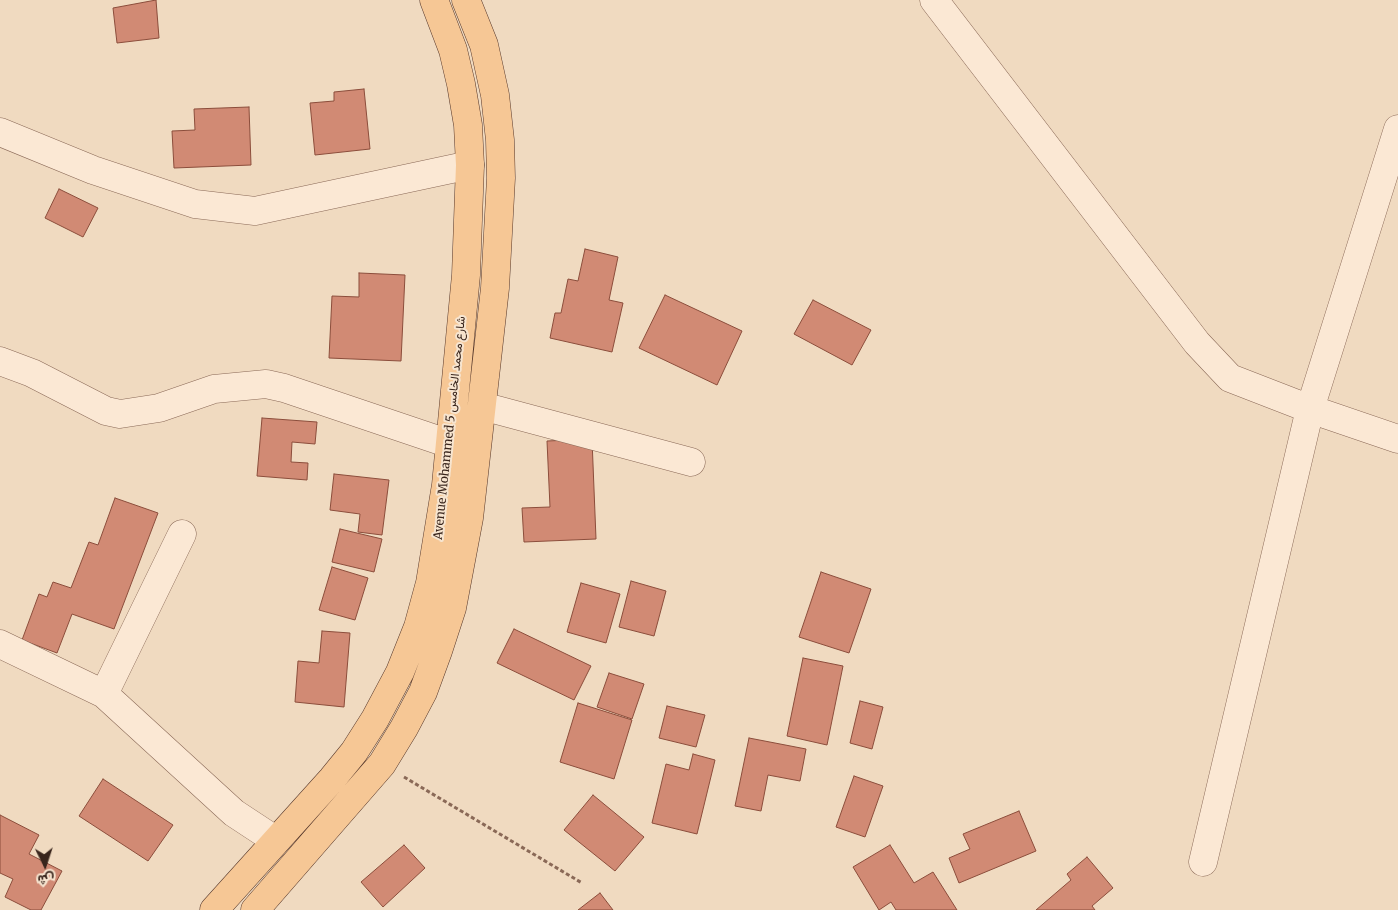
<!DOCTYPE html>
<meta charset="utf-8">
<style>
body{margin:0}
#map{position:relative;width:1398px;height:910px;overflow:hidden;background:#f0dac0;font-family:Merriweather,Vazirmatn,serif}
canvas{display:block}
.north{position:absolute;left:20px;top:840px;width:50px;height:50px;-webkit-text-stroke:4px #f7e5d0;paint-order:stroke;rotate:176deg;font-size:14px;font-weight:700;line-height:20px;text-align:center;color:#39251c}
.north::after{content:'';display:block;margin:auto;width:18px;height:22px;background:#39251c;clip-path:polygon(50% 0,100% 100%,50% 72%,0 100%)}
</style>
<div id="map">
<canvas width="1398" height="910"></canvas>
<div class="north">ش</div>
</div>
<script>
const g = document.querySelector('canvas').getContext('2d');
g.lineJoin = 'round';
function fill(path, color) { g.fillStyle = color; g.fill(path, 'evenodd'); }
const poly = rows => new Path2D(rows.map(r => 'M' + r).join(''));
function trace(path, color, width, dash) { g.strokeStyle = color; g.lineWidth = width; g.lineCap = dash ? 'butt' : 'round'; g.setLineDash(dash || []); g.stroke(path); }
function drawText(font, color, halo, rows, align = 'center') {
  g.font = font + ' Merriweather,Vazirmatn,serif'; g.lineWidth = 4; g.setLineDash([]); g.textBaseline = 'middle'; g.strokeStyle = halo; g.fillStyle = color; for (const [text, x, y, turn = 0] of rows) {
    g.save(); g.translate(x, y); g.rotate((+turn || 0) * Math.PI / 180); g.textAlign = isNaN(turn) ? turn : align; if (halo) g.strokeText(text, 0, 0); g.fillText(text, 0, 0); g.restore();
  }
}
const building = poly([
 [156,0,159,38,117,43,113,8,156,0],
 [364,89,370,149,315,155,310,103,334,101,334,92,364,89],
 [249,107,251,165,174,168,172,131,195,130,194,109,249,107],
 [59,189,98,208,83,237,45,218,59,189],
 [585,249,618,257,609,300,623,303,612,352,550,338,555,313,561,313,568,279,578,281,585,249],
 [359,273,405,275,401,361,329,358,332,296,359,297,359,273],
 [665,295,742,331,717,385,639,348,665,295],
 [813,300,871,330,852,365,794,334,813,300],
 [262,418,317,422,315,444,292,442,291,462,308,463,307,480,257,476,262,418],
 [592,439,596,539,524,542,522,508,550,507,547,441,592,439],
 [334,474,389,480,382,535,358,532,360,514,330,510,334,474],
 [115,498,158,513,114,629,72,614,57,653,22,640,39,594,47,597,53,582,71,588,89,542,98,545,115,498],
 [340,529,382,539,374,572,332,562,340,529],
 [332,567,368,578,355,620,319,610,332,567],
 [821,572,871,589,849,653,799,637,821,572],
 [631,581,666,591,654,636,619,627,631,581],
 [581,583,620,594,606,643,567,632,581,583],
 [514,629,591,666,574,700,497,663,514,629],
 [322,631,350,633,344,707,295,702,298,661,319,663,322,631],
 [803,658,843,666,827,745,787,736,803,658],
 [609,673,644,684,632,719,597,707,609,673],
 [860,701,883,707,872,749,850,743,860,701],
 [578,703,632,720,614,779,560,762,578,703],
 [667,706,705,715,696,747,659,738,667,706],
 [749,738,806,749,800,781,768,775,761,811,735,806,749,738],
 [693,754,715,760,697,834,652,823,666,764,689,770,693,754],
 [854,776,883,786,865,837,836,827,854,776],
 [103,779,173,825,148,861,79,816,103,779],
 [593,795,644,837,615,871,564,830,593,795],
 [1019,811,1036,851,959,883,949,858,970,849,963,834,1019,811],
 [0,815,39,835,29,854,62,871,41,910,31,910,5,897,13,879,0,873,0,815],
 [404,845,425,868,383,907,361,882,404,845],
 [890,845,914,883,933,872,957,910,896,910,891,902,879,910,853,867,890,845],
 [1087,857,1113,888,1092,906,1095,910,1036,910,1071,880,1067,874,1087,857],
 [600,893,613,910,578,910,600,893]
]);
const path = poly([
 [404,777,582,883]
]);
const street = poly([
 [934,0,1197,343,1230,378,1310,409,1398,439],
 [0,132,93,170,195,204,255,211,470,165],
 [0,361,32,373,106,411,120,414,159,408,214,389,266,384,284,388,450,444],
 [482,406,691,462],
 [182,534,104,694,234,813,275,840],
 [0,644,104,694],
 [1203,862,1310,409,1398,129]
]);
const primary = poly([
 [214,910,332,779,354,752,375,719,400,672,418,627,430,583,446,485,466,275,470,165,468,125,461,84,453,50,434,0],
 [255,910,382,764,404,728,423,692,438,651,452,608,469,518,495,288,501,178,500,140,495,95,484,45,466,0]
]);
const streetNames = [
 ["Avenue Mohammed 5 شارع محمد الخامس",450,428,-84]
];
fill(building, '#d18a74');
trace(building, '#8b4d3b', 1);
trace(street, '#8a6957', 29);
trace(primary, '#58392c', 29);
trace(path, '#8a6957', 3, [4, 2.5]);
trace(street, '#fbe8d4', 28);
trace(primary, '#f6c795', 28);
drawText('12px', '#39251c', '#f7e5d0', streetNames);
</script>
